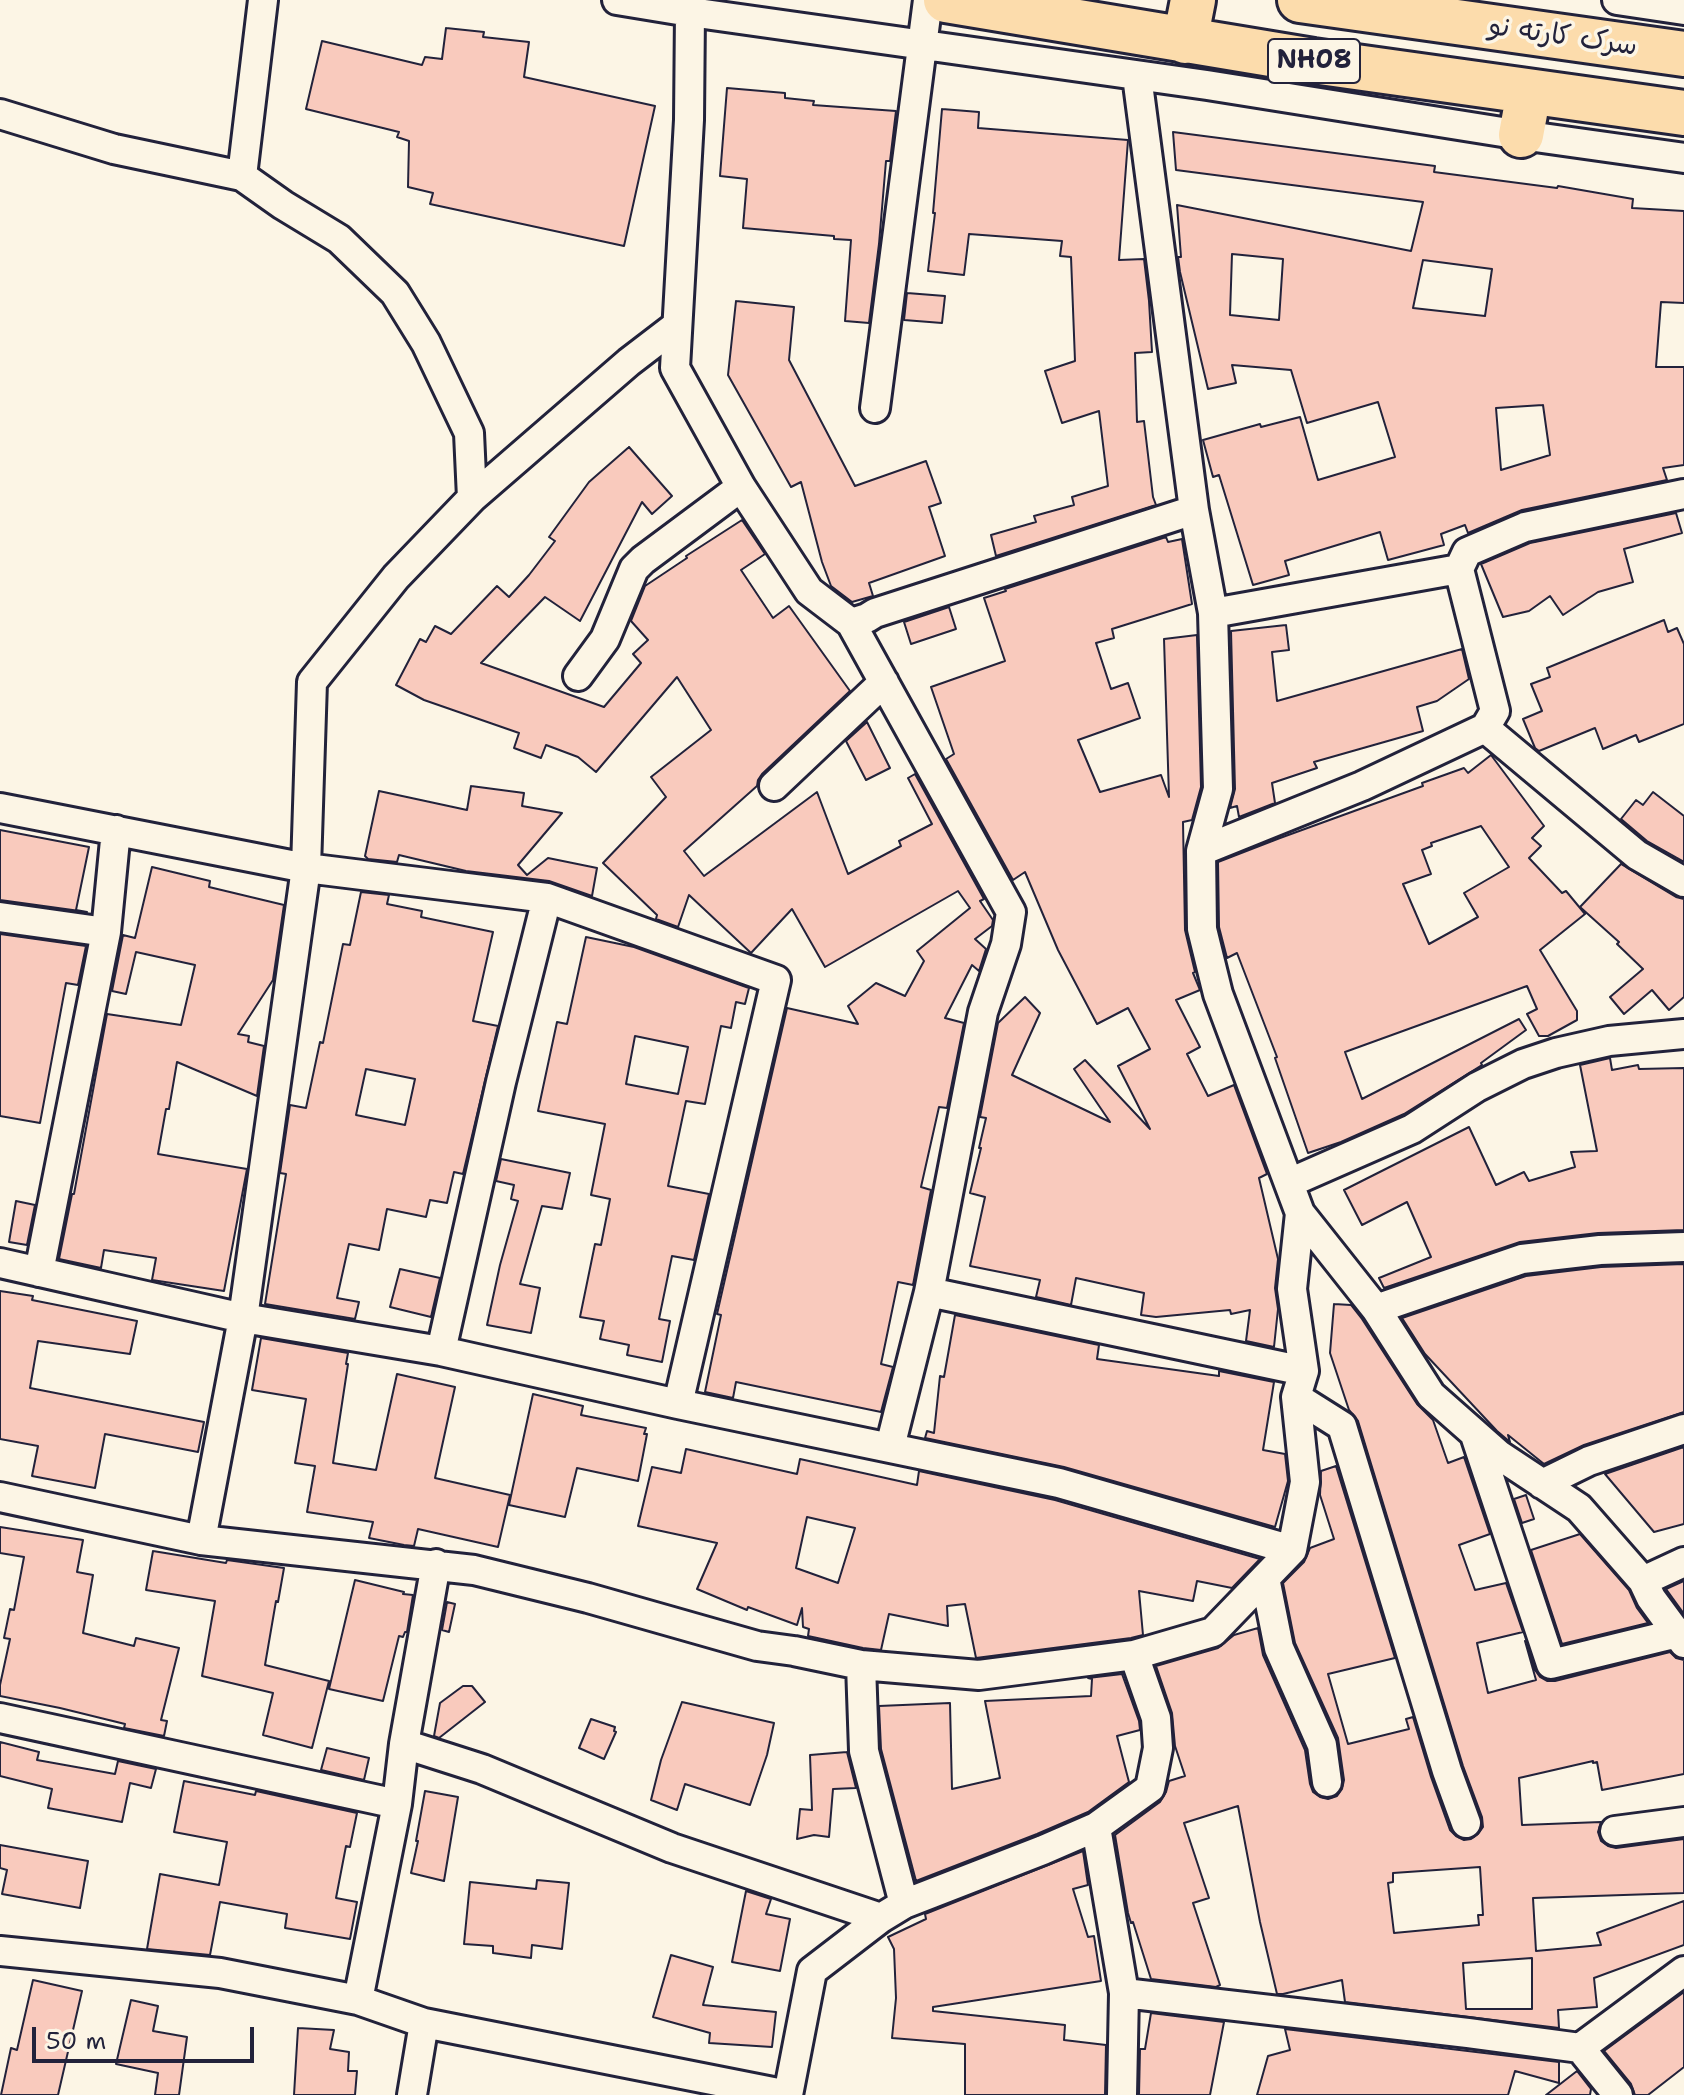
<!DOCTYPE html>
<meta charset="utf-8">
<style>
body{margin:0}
#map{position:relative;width:1684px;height:2095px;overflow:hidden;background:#fcf5e5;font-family:"Shantell Sans",sans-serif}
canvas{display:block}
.scale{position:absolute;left:32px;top:2027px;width:222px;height:36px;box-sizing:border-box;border:4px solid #22223b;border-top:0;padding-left:10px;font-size:24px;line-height:28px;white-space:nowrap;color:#22223b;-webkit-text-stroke:6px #fcf5e5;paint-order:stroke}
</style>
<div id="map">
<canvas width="1684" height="2095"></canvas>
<div class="scale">50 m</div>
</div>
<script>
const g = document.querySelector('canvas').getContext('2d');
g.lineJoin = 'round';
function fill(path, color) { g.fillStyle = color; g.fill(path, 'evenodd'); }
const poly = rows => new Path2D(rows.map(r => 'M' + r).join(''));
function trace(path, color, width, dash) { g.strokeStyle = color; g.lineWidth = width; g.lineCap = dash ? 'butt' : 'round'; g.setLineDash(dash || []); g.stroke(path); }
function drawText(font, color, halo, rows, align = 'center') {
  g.font = font + ' "Shantell Sans","Playpen Sans Arabic",sans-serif'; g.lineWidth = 7; g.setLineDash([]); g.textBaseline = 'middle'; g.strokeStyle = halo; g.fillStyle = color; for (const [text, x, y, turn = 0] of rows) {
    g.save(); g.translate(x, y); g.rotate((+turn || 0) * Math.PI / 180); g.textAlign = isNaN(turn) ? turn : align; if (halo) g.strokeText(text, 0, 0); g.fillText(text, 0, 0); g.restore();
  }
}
const building = poly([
 [446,28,484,32,483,37,529,42,524,77,655,106,624,246,430,204,433,193,408,187,409,141,397,137,399,132,306,109,322,41,422,65,425,57,442,59,446,28],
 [727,88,785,93,785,98,814,101,813,105,896,111,890,161,886,161,879,244,869,323,845,321,851,240,834,239,834,236,743,228,747,179,720,176,727,88],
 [942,109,979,112,978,128,1128,140,1119,260,1144,259,1149,301,1152,352,1135,353,1137,422,1144,421,1153,497,1156,505,996,556,991,535,1036,522,1034,516,1074,505,1072,497,1108,486,1099,411,1062,423,1045,371,1075,361,1071,257,1060,256,1062,241,969,234,964,275,928,271,935,213,933,213,942,109],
 [1173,132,1435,166,1434,172,1557,188,1558,186,1633,199,1632,208,1684,211,1684,303,1661,302,1656,367,1684,367,1684,465,1663,468,1667,480,1522,510,1468,533,1465,525,1441,534,1444,545,1388,560,1380,532,1285,561,1289,575,1253,585,1219,475,1213,477,1203,440,1260,424,1261,427,1300,417,1318,480,1395,457,1378,402,1307,423,1291,370,1232,365,1236,383,1208,389,1180,272,1178,257,1181,257,1177,205,1411,251,1423,202,1176,170,1173,132],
 [1232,254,1283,259,1279,320,1230,315,1232,254],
 [1423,260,1492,269,1485,316,1413,308,1423,260],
 [1543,405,1550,455,1501,470,1496,408,1543,405],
 [907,293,945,296,942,323,904,320,907,293],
 [736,301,794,307,789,360,855,486,926,461,941,503,929,507,945,556,869,583,873,596,852,602,831,586,822,562,801,482,791,487,728,375,736,301],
 [629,447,672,496,652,514,642,502,580,621,545,597,481,663,604,707,641,663,633,654,648,640,631,621,645,586,687,558,686,556,742,520,765,554,741,570,773,618,789,606,850,691,762,774,758,780,757,786,684,851,704,876,817,792,848,874,901,846,899,841,932,824,908,778,915,774,984,899,980,901,993,920,992,926,975,939,986,949,979,971,972,965,945,1018,964,1023,947,1108,939,1107,921,1187,931,1190,913,1285,898,1282,881,1364,893,1367,881,1412,736,1382,733,1398,705,1392,721,1315,717,1314,787,1008,858,1024,848,1006,876,983,905,996,924,961,917,951,970,908,958,891,825,967,792,909,751,953,689,895,678,927,656,919,657,915,603,863,666,797,651,777,711,730,677,677,596,772,578,757,546,745,541,758,514,748,519,733,424,700,396,685,420,639,426,642,435,626,451,634,497,586,509,597,529,575,555,541,549,537,589,482,629,447],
 [1676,513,1682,533,1624,549,1633,582,1598,592,1563,615,1550,596,1529,611,1503,617,1481,564,1530,543,1676,513],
 [1166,537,1168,542,1182,539,1192,604,1112,629,1114,638,1096,643,1111,689,1128,683,1140,718,1078,740,1100,792,1161,775,1169,797,1164,639,1197,635,1201,787,1192,820,1183,822,1185,930,1195,972,1193,973,1200,990,1176,1000,1200,1047,1187,1054,1208,1096,1234,1085,1267,1174,1259,1178,1278,1259,1275,1288,1278,1309,1274,1347,1246,1341,1250,1310,1231,1314,1230,1310,1156,1317,1141,1315,1144,1293,1076,1278,1071,1305,1036,1297,1040,1280,970,1266,985,1197,970,1193,981,1148,979,1148,986,1118,980,1117,998,1023,1025,997,1040,1013,1012,1075,1110,1122,1074,1069,1085,1060,1150,1129,1118,1066,1150,1049,1128,1008,1097,1024,1058,950,1025,872,1013,880,946,759,954,754,931,687,1005,661,984,598,1006,591,1005,589,1166,537],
 [949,607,956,629,911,644,904,622,949,607],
 [1664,620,1668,632,1677,628,1684,644,1684,724,1639,742,1636,735,1603,749,1595,728,1539,751,1535,748,1523,719,1542,711,1531,684,1550,677,1547,668,1664,620],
 [1286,625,1289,650,1272,652,1277,701,1462,649,1469,679,1437,701,1417,707,1423,731,1314,762,1317,768,1272,783,1275,803,1239,817,1237,806,1230,808,1235,789,1231,631,1286,625],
 [867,722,890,768,866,780,846,741,867,722],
 [1491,755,1544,826,1532,838,1541,846,1529,858,1562,893,1566,891,1585,914,1540,950,1577,1011,1577,1020,1548,1036,1539,1036,1527,1014,1537,1009,1527,986,1345,1052,1362,1099,1519,1019,1526,1030,1481,1063,1482,1065,1404,1114,1341,1142,1308,1153,1275,1058,1277,1057,1237,953,1227,958,1219,927,1218,862,1280,838,1423,786,1422,783,1464,768,1468,773,1491,755],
 [1481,826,1509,867,1464,893,1478,917,1429,944,1403,884,1431,874,1422,850,1432,846,1431,843,1481,826],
 [471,786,524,793,522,806,562,813,518,865,527,875,548,858,597,868,592,896,549,881,466,871,399,855,397,862,368,859,365,856,379,791,467,810,471,786],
 [1653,792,1684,816,1684,862,1647,841,1621,819,1636,800,1643,805,1653,792],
 [0,830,89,847,76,910,87,912,0,900,0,830],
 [1621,864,1676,897,1684,899,1684,997,1669,1010,1652,990,1624,1014,1610,997,1643,969,1617,944,1619,942,1580,907,1621,864],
 [152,867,210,881,209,887,284,905,273,980,238,1034,249,1036,248,1042,264,1046,257,1096,177,1062,169,1109,166,1109,158,1154,247,1169,224,1291,152,1280,156,1258,104,1250,101,1268,59,1259,72,1194,74,1194,107,1014,181,1025,195,965,136,952,126,994,112,991,123,935,135,938,152,867],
 [361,892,389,895,387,904,422,911,421,917,493,932,473,1021,498,1026,463,1174,454,1172,447,1203,430,1200,426,1217,387,1209,379,1250,349,1244,337,1298,359,1302,355,1319,265,1304,286,1174,280,1173,290,1105,306,1108,320,1042,323,1043,343,944,350,945,361,892],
 [366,1069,415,1079,405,1125,356,1115,366,1069],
 [0,934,86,946,78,985,66,983,40,1123,0,1116,0,934],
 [586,937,634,947,749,988,745,1004,736,1002,731,1028,721,1026,705,1104,686,1101,668,1186,709,1194,694,1260,672,1256,659,1319,670,1321,662,1362,627,1355,629,1345,600,1339,604,1321,580,1317,595,1244,601,1245,610,1199,591,1195,605,1124,538,1111,557,1022,567,1024,586,937],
 [635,1036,688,1047,678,1094,626,1084,635,1036],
 [1610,1058,1612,1070,1638,1065,1639,1069,1684,1068,1684,1230,1598,1233,1520,1242,1384,1288,1379,1278,1431,1257,1407,1202,1362,1225,1344,1190,1469,1127,1496,1185,1524,1172,1529,1181,1575,1167,1571,1152,1597,1151,1580,1065,1610,1058],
 [501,1159,570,1173,562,1209,542,1206,520,1284,540,1288,531,1333,487,1325,500,1265,518,1201,511,1199,514,1185,496,1181,501,1159],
 [16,1201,35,1205,27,1245,9,1242,16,1201],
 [1684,1264,1684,1412,1584,1445,1544,1464,1508,1435,1510,1442,1497,1431,1425,1354,1402,1318,1526,1276,1601,1267,1684,1264],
 [400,1269,440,1278,431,1317,390,1307,400,1269],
 [0,1291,33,1296,32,1300,137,1321,130,1354,38,1341,30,1388,204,1422,198,1452,105,1434,95,1488,32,1476,38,1446,0,1439,0,1291],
 [1334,1304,1351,1305,1362,1319,1417,1404,1433,1420,1448,1463,1464,1457,1490,1534,1459,1545,1475,1590,1506,1583,1523,1632,1477,1643,1488,1693,1536,1680,1525,1641,1535,1670,1540,1677,1547,1681,1555,1681,1670,1652,1676,1658,1684,1660,1684,1774,1602,1790,1597,1762,1593,1763,1593,1761,1519,1778,1522,1825,1601,1822,1598,1832,1601,1841,1608,1846,1616,1848,1684,1839,1684,1893,1533,1898,1536,1951,1601,1945,1597,1933,1684,1901,1684,1945,1594,1978,1597,2007,1558,2010,1559,2028,1345,2002,1342,1980,1283,1994,1277,1994,1260,1922,1238,1806,1184,1823,1209,1898,1193,1903,1220,1985,1216,1987,1151,1979,1133,1922,1131,1923,1128,1913,1115,1835,1160,1802,1166,1792,1169,1781,1185,1776,1175,1746,1172,1713,1156,1666,1218,1648,1234,1635,1258,1628,1263,1655,1305,1750,1310,1784,1313,1792,1320,1797,1328,1799,1337,1796,1342,1789,1344,1780,1338,1738,1295,1643,1283,1583,1304,1562,1310,1548,1334,1539,1320,1495,1321,1471,1336,1466,1395,1658,1328,1674,1348,1744,1409,1729,1406,1719,1413,1717,1431,1777,1450,1830,1456,1836,1464,1840,1471,1839,1478,1834,1483,1827,1482,1817,1463,1766,1358,1421,1349,1410,1330,1353,1334,1304],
 [1480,1867,1483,1915,1478,1915,1479,1925,1394,1933,1388,1883,1393,1882,1393,1873,1480,1867],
 [1532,1958,1532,2009,1466,2009,1463,1963,1532,1958],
 [955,1315,1099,1345,1097,1359,1219,1376,1219,1371,1274,1382,1263,1450,1285,1454,1288,1481,1275,1527,1064,1467,925,1438,927,1431,934,1433,940,1376,944,1377,955,1315],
 [261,1338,348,1353,346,1364,348,1364,333,1463,376,1470,397,1374,455,1387,435,1478,510,1495,498,1547,418,1529,414,1546,404,1545,369,1538,373,1522,307,1512,315,1466,295,1463,306,1399,252,1390,261,1338],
 [533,1394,583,1406,581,1415,646,1428,644,1434,647,1434,638,1481,577,1468,565,1517,509,1505,533,1394],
 [1684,1447,1684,1524,1654,1532,1605,1474,1684,1447],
 [686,1449,797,1474,800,1459,917,1485,919,1471,1055,1500,1260,1559,1232,1588,1197,1581,1193,1601,1139,1591,1143,1635,1131,1638,976,1658,965,1604,947,1606,948,1626,889,1614,881,1650,863,1648,808,1636,809,1629,803,1627,802,1608,797,1625,748,1607,747,1610,697,1589,717,1543,638,1526,652,1467,681,1473,686,1449],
 [807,1517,855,1528,838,1583,796,1568,807,1517],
 [1526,1495,1534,1519,1522,1523,1514,1499,1526,1495],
 [0,1527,83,1540,77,1572,93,1575,83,1633,134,1646,136,1638,179,1648,161,1720,167,1721,164,1736,124,1728,125,1724,60,1708,0,1696,0,1685,10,1639,4,1638,10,1609,14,1610,24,1557,0,1553,0,1527],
 [1580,1534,1629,1590,1637,1608,1648,1623,1562,1644,1531,1550,1580,1534],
 [153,1551,226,1563,227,1560,284,1568,278,1602,276,1601,265,1665,329,1681,312,1748,263,1735,273,1693,202,1676,215,1601,146,1590,153,1551],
 [355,1580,404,1592,403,1594,413,1595,407,1632,405,1632,403,1637,399,1636,383,1701,329,1689,355,1580],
 [1684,1581,1684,1614,1666,1589,1684,1581],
 [447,1602,455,1604,449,1632,442,1630,447,1602],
 [1122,1674,1139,1721,1140,1730,1117,1736,1129,1782,1088,1812,1037,1834,916,1881,881,1749,879,1706,950,1703,952,1789,1000,1778,985,1701,1091,1696,1092,1679,1088,1678,1122,1674],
 [463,1686,472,1686,485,1702,439,1738,434,1736,440,1703,463,1686],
 [682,1702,774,1723,767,1755,750,1805,685,1784,677,1810,651,1800,661,1760,682,1702],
 [591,1719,615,1727,614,1731,616,1732,604,1759,579,1748,591,1719],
 [0,1742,39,1752,37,1760,115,1774,118,1761,156,1769,151,1788,130,1783,122,1822,48,1808,52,1789,0,1776,0,1742],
 [327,1748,369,1758,364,1780,321,1770,327,1748],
 [847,1752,856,1788,833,1789,829,1837,814,1835,797,1839,800,1809,812,1810,810,1755,847,1752],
 [184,1781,255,1795,256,1791,357,1813,350,1847,346,1846,336,1898,357,1902,350,1939,285,1928,287,1914,220,1902,210,1955,147,1949,160,1874,219,1885,227,1842,174,1832,184,1781],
 [425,1791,458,1797,444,1881,411,1873,418,1841,416,1841,425,1791],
 [0,1845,88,1861,80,1908,2,1894,7,1870,0,1868,0,1845],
 [1083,1851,1088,1885,1073,1889,1088,1937,1094,1936,1101,1981,933,2007,933,2011,1065,2025,1064,2040,1106,2045,1105,2095,965,2095,965,2044,892,2038,896,1998,894,1949,888,1937,926,1919,925,1914,1083,1851],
 [537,1880,569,1883,562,1949,532,1945,531,1958,493,1953,493,1946,464,1944,470,1882,536,1889,537,1880],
 [746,1891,771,1899,766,1914,790,1919,780,1971,732,1962,746,1891],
 [671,1955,713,1967,703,2005,776,2012,772,2047,709,2043,710,2033,653,2017,671,1955],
 [33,1980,82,1991,58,2095,1,2095,11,2048,17,2050,33,1980],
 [1684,1992,1684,2067,1648,2095,1635,2095,1631,2084,1604,2051,1684,1992],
 [131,2000,158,2006,153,2031,187,2037,179,2095,155,2095,158,2073,116,2064,131,2000],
 [1151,2013,1224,2022,1210,2095,1139,2095,1140,2049,1145,2049,1151,2013],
 [298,2028,334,2030,330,2049,349,2052,348,2071,357,2071,355,2095,294,2095,298,2028],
 [1285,2029,1559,2062,1559,2083,1515,2071,1508,2095,1257,2095,1268,2056,1290,2050,1285,2029],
 [1577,2071,1591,2089,1590,2095,1546,2095,1577,2071]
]);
const street = poly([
 [617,0,690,12,1207,85,1521,135,1684,158],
 [1617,0,1684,10],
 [690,12,689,120,675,368,741,487,809,591,851,623,1011,912,1006,944,983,1012,929,1292,890,1447],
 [1137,76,1194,510,1213,613,1218,789,1201,851,1202,929,1218,994,1300,1213,1376,1309,1431,1395,1499,1455,1579,1508,1643,1581,1651,1598,1684,1643],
 [0,114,114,149,242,176,283,205,339,239,395,293,426,343,469,433,472,498],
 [242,176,263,0],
 [875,408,928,0],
 [1459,569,1495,711,1485,728,1637,855,1684,882],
 [1213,613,1459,569,1467,552,1525,527,1684,494],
 [851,623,867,618,875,613,1194,510],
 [578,676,605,639,634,569,643,560,741,487],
 [774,786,884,682],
 [0,808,306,868,547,898,776,980,678,1404],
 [1201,851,1362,786,1485,728],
 [0,917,106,932],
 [1289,1183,1412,1129,1477,1087,1523,1064,1556,1053,1609,1041,1684,1034],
 [0,1263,243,1318,441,1351,678,1404,1059,1483,1292,1550],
 [39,1272,106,932,116,830],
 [929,1292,1304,1371],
 [1376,1309,1522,1259,1600,1250,1684,1247],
 [441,1351,501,1082,547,898],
 [1296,1397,1342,1426,1447,1771,1466,1823],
 [1475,1435,1551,1664,1678,1633],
 [1542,1484,1589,1461,1684,1429],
 [0,1497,201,1540,474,1570,588,1598,757,1646,794,1651,861,1665,979,1675,1134,1655,1213,1632,1292,1550,1305,1482,1296,1397,1304,1371,1292,1289,1300,1213],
 [201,1540,243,1318,306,868,312,682,396,577,472,498,629,362,676,326],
 [1265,1578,1279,1648,1322,1745,1327,1782],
 [1643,1581,1684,1562],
 [861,1665,864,1751,904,1904],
 [0,1718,397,1804],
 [404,1744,482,1769,672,1848,881,1918],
 [1096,1827,1124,1993,1122,2095],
 [1615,1831,1684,1822],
 [0,1951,220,1973,358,2000,424,2023,788,2095],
 [1124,1993,1468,2033,1580,2048,1684,1971],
 [358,2000,397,1804,404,1744,436,1564],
 [1580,2048,1618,2095],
 [412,2095,424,2023],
 [788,2095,812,1971,881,1918,904,1904,1043,1850,1096,1827,1150,1788,1158,1748,1156,1718,1134,1655]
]);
const highway = poly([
 [946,0,1313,61,1684,113],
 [1300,0,1684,54],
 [1185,41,1193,0],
 [1521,135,1529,92]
]);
const shields = [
 [1314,61,92]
];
const shieldNames = [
 ["NH08",1314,61]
];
const streetNames = [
 ["سرک کارته نو",1563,37,8]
];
fill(building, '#f9cabd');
trace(building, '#22223b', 2);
trace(street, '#22223b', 34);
trace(highway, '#22223b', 50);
trace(street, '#fcf5e5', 28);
trace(highway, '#fcdcac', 44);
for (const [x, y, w] of shields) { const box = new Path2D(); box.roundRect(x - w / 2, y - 22, w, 44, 6); g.fillStyle = '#fcf5e5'; g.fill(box); trace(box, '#22223b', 2); }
drawText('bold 26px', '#22223b', null, shieldNames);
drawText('28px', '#22223b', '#fcf5e5', streetNames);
</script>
